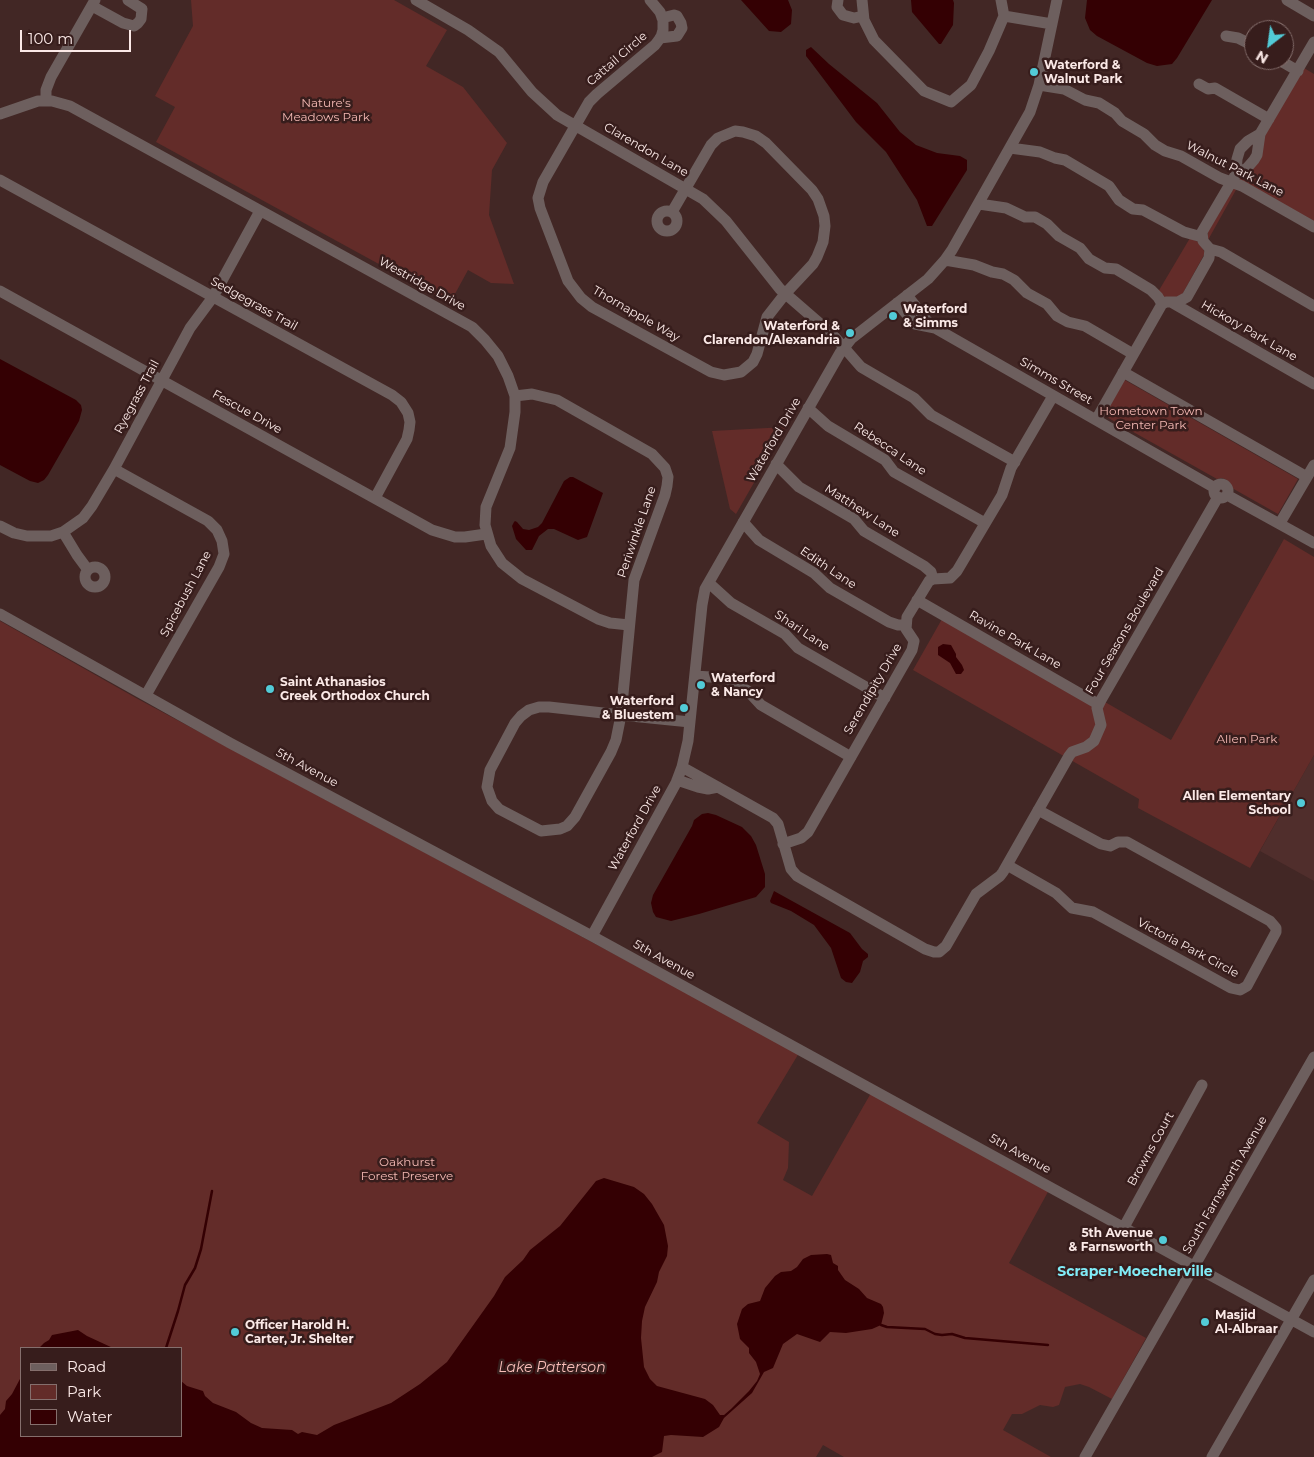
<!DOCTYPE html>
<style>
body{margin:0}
#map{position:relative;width:1314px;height:1457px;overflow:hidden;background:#422725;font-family:Montserrat,sans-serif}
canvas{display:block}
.legend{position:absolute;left:20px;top:1347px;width:162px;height:90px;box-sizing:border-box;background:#371d1c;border:1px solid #856f6d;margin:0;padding:6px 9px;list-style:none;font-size:15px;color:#fbe9e7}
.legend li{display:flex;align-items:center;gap:10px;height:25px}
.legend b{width:25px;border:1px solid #856f6d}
.north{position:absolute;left:1244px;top:20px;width:50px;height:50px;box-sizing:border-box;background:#371d1c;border:1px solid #856f6d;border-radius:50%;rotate:210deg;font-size:14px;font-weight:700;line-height:20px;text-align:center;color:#fbe9e7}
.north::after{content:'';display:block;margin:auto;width:18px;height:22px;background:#52cbd7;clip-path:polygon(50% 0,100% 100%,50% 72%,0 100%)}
.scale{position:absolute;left:20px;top:30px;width:111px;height:22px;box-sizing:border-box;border:2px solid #fbe9e7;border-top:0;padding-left:6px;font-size:15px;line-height:18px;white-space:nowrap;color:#fbe9e7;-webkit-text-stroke:4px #371d1c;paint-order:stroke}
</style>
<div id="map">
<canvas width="1314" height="1457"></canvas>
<ul class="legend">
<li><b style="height:6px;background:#6d5f5e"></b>Road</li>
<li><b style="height:14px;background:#632c29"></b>Park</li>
<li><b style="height:14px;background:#340003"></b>Water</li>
</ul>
<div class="north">N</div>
<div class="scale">100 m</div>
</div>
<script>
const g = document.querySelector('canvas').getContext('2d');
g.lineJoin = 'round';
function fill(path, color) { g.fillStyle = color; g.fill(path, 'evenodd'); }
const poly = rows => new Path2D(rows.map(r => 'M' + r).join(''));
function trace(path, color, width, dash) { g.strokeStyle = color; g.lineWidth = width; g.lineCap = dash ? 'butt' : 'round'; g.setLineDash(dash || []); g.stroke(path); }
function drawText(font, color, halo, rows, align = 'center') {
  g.font = font + ' Montserrat,sans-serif'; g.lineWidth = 5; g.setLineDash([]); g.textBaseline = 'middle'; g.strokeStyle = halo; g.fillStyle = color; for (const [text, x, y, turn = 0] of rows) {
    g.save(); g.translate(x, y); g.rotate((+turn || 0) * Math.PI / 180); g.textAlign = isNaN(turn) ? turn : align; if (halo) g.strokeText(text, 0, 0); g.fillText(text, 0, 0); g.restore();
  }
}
const built = poly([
 [1314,755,1314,881,1260,851]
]);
const green = poly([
 [191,0,394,0,447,30,426,66,463,87,507,143,492,170,489,215,514,284,491,283,468,270,450,303,156,142,175,107,155,96,193,26],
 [1304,68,1314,74,1314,224,1239,179],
 [1234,188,1237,188,1208,240,1208,231],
 [1190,238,1200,243,1205,253,1183,293,1178,298,1164,297,1158,292],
 [1123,379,1298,479,1278,514,1232,488,1230,483,1227,480,1222,478,1217,479,1103,415],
 [786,427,736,514,730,509,712,431],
 [1284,539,1314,557,1314,755,1250,868,1138,808,1139,799,913,670,942,619,1105,702,1171,740],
 [0,621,136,698,799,1053,757,1123,789,1142,788,1168,783,1180,812,1196,871,1093,1049,1190,1009,1263,1146,1338,1112,1399,1089,1387,1080,1384,1065,1387,1059,1405,1053,1407,1040,1405,1022,1414,1012,1414,1003,1430,1051,1457,844,1457,823,1445,816,1457,0,1457],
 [21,1348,181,1348,181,1436,21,1436]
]);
const water = poly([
 [741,0,788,0,792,10,791,24,781,32,769,31],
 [911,0,953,0,954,3,953,25,941,44,939,44,912,12],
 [1087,0,1212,0,1177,58,1172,64,1157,66,1147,63,1097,36,1090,30,1085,18],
 [811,47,829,64,877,103,900,132,916,145,937,153,960,156,967,160,967,170,932,226,927,226,917,200,886,152,856,122,810,61,806,56,806,50],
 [0,359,76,400,81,405,82,410,79,421,48,475,44,480,38,483,30,481,0,465],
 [570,477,573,477,603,493,587,537,578,540,554,529,548,529,539,536,532,550,526,550,516,539,512,526,514,522,515,521,517,522,523,529,529,530,538,527,542,523,564,481],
 [943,644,951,645,956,654,956,657,962,665,964,670,961,674,956,674,950,663,938,655,938,647],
 [708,813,716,815,742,827,751,836,756,845,765,874,765,887,756,897,699,914,671,921,656,917,653,912,651,903,653,895,692,826,694,820,702,814],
 [774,891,850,933,862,949,868,954,868,957,863,961,860,972,852,983,846,982,841,978,831,948,814,925,791,911,771,903,770,901],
 [604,1178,634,1187,644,1194,652,1204,664,1225,668,1246,667,1256,659,1272,657,1282,645,1307,642,1321,641,1338,644,1367,650,1379,657,1386,705,1399,713,1405,720,1415,724,1415,731,1409,749,1391,757,1381,760,1374,756,1362,749,1353,749,1348,740,1339,737,1324,742,1309,748,1304,760,1301,765,1288,775,1276,781,1272,791,1271,797,1267,803,1259,811,1255,827,1254,831,1255,833,1263,838,1266,838,1270,845,1280,859,1289,867,1298,881,1304,883,1307,884,1313,881,1325,872,1329,846,1333,830,1332,820,1342,797,1334,783,1344,773,1368,764,1372,752,1393,724,1418,719,1427,703,1437,671,1435,664,1436,662,1452,652,1457,0,1457,0,1415,5,1409,6,1401,12,1394,21,1377,21,1436,181,1436,181,1381,187,1386,203,1391,205,1396,213,1403,236,1412,251,1423,262,1428,292,1430,298,1434,302,1432,317,1435,334,1425,391,1403,420,1384,447,1362,494,1296,505,1277,523,1260,530,1250,560,1226,596,1181],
 [78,1330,87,1336,113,1348,39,1348,44,1343,49,1340,52,1335]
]);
const stream = poly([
 [881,1325,887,1327,925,1329,935,1334,942,1335,952,1334,965,1338,1048,1345],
 [166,1348,178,1311,185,1285,195,1268,201,1249,212,1191]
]);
const minor = poly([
 [416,0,468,30,499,52,532,92,557,115,703,199,726,221,780,289,833,335,861,367,914,398,931,415,1015,462],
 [650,0,660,12,663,20,663,30,661,37,655,45,597,94,589,102,543,182,538,198,540,208,568,281,581,298,592,307,711,372,724,375,741,372,753,362,757,354,767,317,785,294,813,264,817,257,823,242,825,226,824,216,818,199,812,190,766,143,756,136,743,132,735,131,718,138,711,145,672,212],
 [838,0,837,7,843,15,854,18,863,16],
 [862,0,864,20,874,40,924,91,951,102,971,85,989,51,1004,16,1001,0],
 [1287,0,1314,16],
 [92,6,123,23,134,26,138,23,141,19,142,9,128,0],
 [1004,16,1052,24],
 [1226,36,1238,38,1254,46],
 [660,38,677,36,682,28,681,23,677,16,674,15,662,18],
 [1279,60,1298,71],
 [1199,84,1208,89,1215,88,1269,119],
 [1039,85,1064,89,1085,100,1099,103,1115,113,1122,121,1144,134,1155,145,1165,151,1181,156,1220,178,1242,186,1314,227],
 [46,101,46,90,51,77,95,0],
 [0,114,38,101,52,101,70,106,472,327,485,340,498,356,508,376,515,396,515,412,510,448,486,507,485,525,491,546,502,563,522,579,598,619,610,623,629,625],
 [1010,148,1040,152,1055,158,1065,160,1109,186,1119,200,1133,209,1143,210,1184,232,1202,237],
 [1236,174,1237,159,1240,149,1248,141,1260,134],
 [0,180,392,395,401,402,408,413,410,422,409,430,407,439,375,498],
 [979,204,1006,208,1025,217,1035,217,1047,224,1059,236,1080,248,1089,259,1105,268,1116,269,1151,290,1158,297,1162,304],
 '657 221a10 10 0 1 1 20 0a10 10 0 1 1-20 0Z',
 [1210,249,1221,252,1314,306],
 [945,260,974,265,992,272,1003,274,1014,280,1027,293,1047,304,1057,316,1068,322,1085,326,1133,354],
 [0,291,432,530,455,537,465,537,486,534],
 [907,295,927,321,935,328,1215,488],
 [1171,302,1314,384],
 [897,303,915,324,935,328],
 [1123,372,1307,477],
 [515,396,532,394,557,400,652,454,665,468,668,477,667,486,665,495,634,580,621,715,616,740,611,752,575,817,567,826,560,829,541,831,499,809,492,801,487,787,490,770,515,723,521,716,529,710,539,707,549,707,621,715,690,722],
 [808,408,828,426,885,460,894,472,985,523],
 [1096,420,1162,304,1166,302,1178,302,1187,297,1209,258,1210,249,1203,241,1202,232,1236,174,1247,168,1254,160,1257,155,1260,134,1314,42],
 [776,464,799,487,854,519,864,531,924,566,931,572,933,579],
 [114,469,208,521,217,530,222,541,224,554,219,567,146,695],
 '1214 491a7 7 0 1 1 14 0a7 7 0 1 1-14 0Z',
 [1227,495,1314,543],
 [743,522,759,540,814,573,830,588,889,622,898,625,905,625],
 [1280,523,1314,465],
 [0,526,14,533,27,536,51,536,63,532,83,518,92,506,114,469,190,328,213,297,260,211],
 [63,532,77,555,88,570],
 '85 577a10 10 0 1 1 20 0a10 10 0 1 1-20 0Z',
 [709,583,731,603,785,634,798,648,885,698],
 [917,600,1098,704],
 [0,614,230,743,592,936,1314,1332],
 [695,676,725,678,748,691,761,705,851,757],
 [682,767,773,818,778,824,791,869,797,876,925,949,934,952,939,952,946,946,976,894,1000,876,1003,872,1069,756,1072,752,1086,747,1094,741,1101,725,1097,708,1101,700,1218,497],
 [677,780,698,787,708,789,718,787],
 [783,844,801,838,808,832,912,650,914,641,906,629,907,617,929,581,933,579,950,578,957,571,1002,495,1011,468,1053,396],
 [1007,865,1056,893,1072,908,1093,912,1231,988,1240,990,1247,986,1276,932,1276,928,1270,921,1127,842,1118,842,1110,846,1101,844,1038,810],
 [592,936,676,783,682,767,688,741,702,605,705,589,840,353,851,339,928,279,945,260,952,250,1030,112,1039,85,1057,0],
 [1124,1227,1202,1085],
 [1085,1457,1314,1057],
 [1212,1457,1314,1280]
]);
const markers = [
 [1034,72,5,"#52cbd7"],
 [893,316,5,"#52cbd7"],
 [850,333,5,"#52cbd7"],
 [701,685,5,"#52cbd7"],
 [270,689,5,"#52cbd7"],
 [684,708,5,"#52cbd7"],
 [1301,803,5,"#52cbd7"],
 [1163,1240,5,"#52cbd7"],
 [1205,1322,5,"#52cbd7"],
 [235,1332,5,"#52cbd7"]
];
const streetNames = [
 ["Cattail Circle",617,59,-41],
 ["Clarendon Lane",646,150,30],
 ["Walnut Park Lane",1235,169,27],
 ["Westridge Drive",422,284,29],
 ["Sedgegrass Trail",254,304,29],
 ["Thornapple Way",636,314,30],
 ["Hickory Park Lane",1249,331,30],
 ["Simms Street",1056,381,30],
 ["Ryegrass Trail",137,397,-62],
 ["Fescue Drive",247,412,29],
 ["Waterford Drive",774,440,-60],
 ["Rebecca Lane",890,449,34],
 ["Matthew Lane",862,511,33],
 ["Periwinkle Lane",637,532,-71],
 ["Edith Lane",828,568,34],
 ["Spicebush Lane",186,594,-62],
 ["Shari Lane",802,631,34],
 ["Four Seasons Boulevard",1125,631,-60],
 ["Ravine Park Lane",1015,640,30],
 ["Serendipity Drive",873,689,-60],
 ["5th Avenue",307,768,28],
 ["Waterford Drive",635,828,-61],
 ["Victoria Park Circle",1188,948,28],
 ["5th Avenue",664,960,29],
 ["Browns Court",1151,1149,-61],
 ["5th Avenue",1020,1154,29],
 ["South Farnsworth Avenue",1225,1185,-60]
];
const poiNames = [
 ["Waterford &",1044,65],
 ["Walnut Park",1044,79],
 ["Waterford",903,309],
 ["& Simms",903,323],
 ["Waterford &",840,326,"right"],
 ["Clarendon/Alexandria",840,340,"right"],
 ["Waterford",711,678],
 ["& Nancy",711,692],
 ["Saint Athanasios",280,682],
 ["Greek Orthodox Church",280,696],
 ["Waterford",674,701,"right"],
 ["& Bluestem",674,715,"right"],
 ["Allen Elementary",1291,796,"right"],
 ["School",1291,810,"right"],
 ["5th Avenue",1153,1233,"right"],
 ["& Farnsworth",1153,1247,"right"],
 ["Masjid",1215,1315],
 ["Al-Albraar",1215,1329],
 ["Officer Harold H.",245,1325],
 ["Carter, Jr. Shelter",245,1339]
];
const parkNames = [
 ["Nature's",326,103],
 ["Meadows Park",326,117],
 ["Hometown Town",1151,411],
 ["Center Park",1151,425],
 ["Allen Park",1247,739],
 ["Oakhurst",407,1162],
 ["Forest Preserve",407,1176]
];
const neighbourhoodNames = [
 ["Scraper-Moecherville",1135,1272]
];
const waterNames = [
 ["Lake Patterson",552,1368]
];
fill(built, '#502e2c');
fill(green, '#632c29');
fill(water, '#340003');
trace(stream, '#340003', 2.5);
trace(minor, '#6d5f5e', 11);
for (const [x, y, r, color] of markers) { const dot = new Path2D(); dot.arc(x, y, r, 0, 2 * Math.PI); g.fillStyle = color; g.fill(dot); trace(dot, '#371d1c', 2); }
drawText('12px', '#fbe9e7', '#371d1c', streetNames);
drawText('bold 12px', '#fbe9e7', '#371d1c', poiNames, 'left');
drawText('12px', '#f3b8b3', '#371d1c', parkNames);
drawText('bold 14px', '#80ebf6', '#371d1c', neighbourhoodNames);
drawText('italic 14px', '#f9beb9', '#371d1c', waterNames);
</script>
